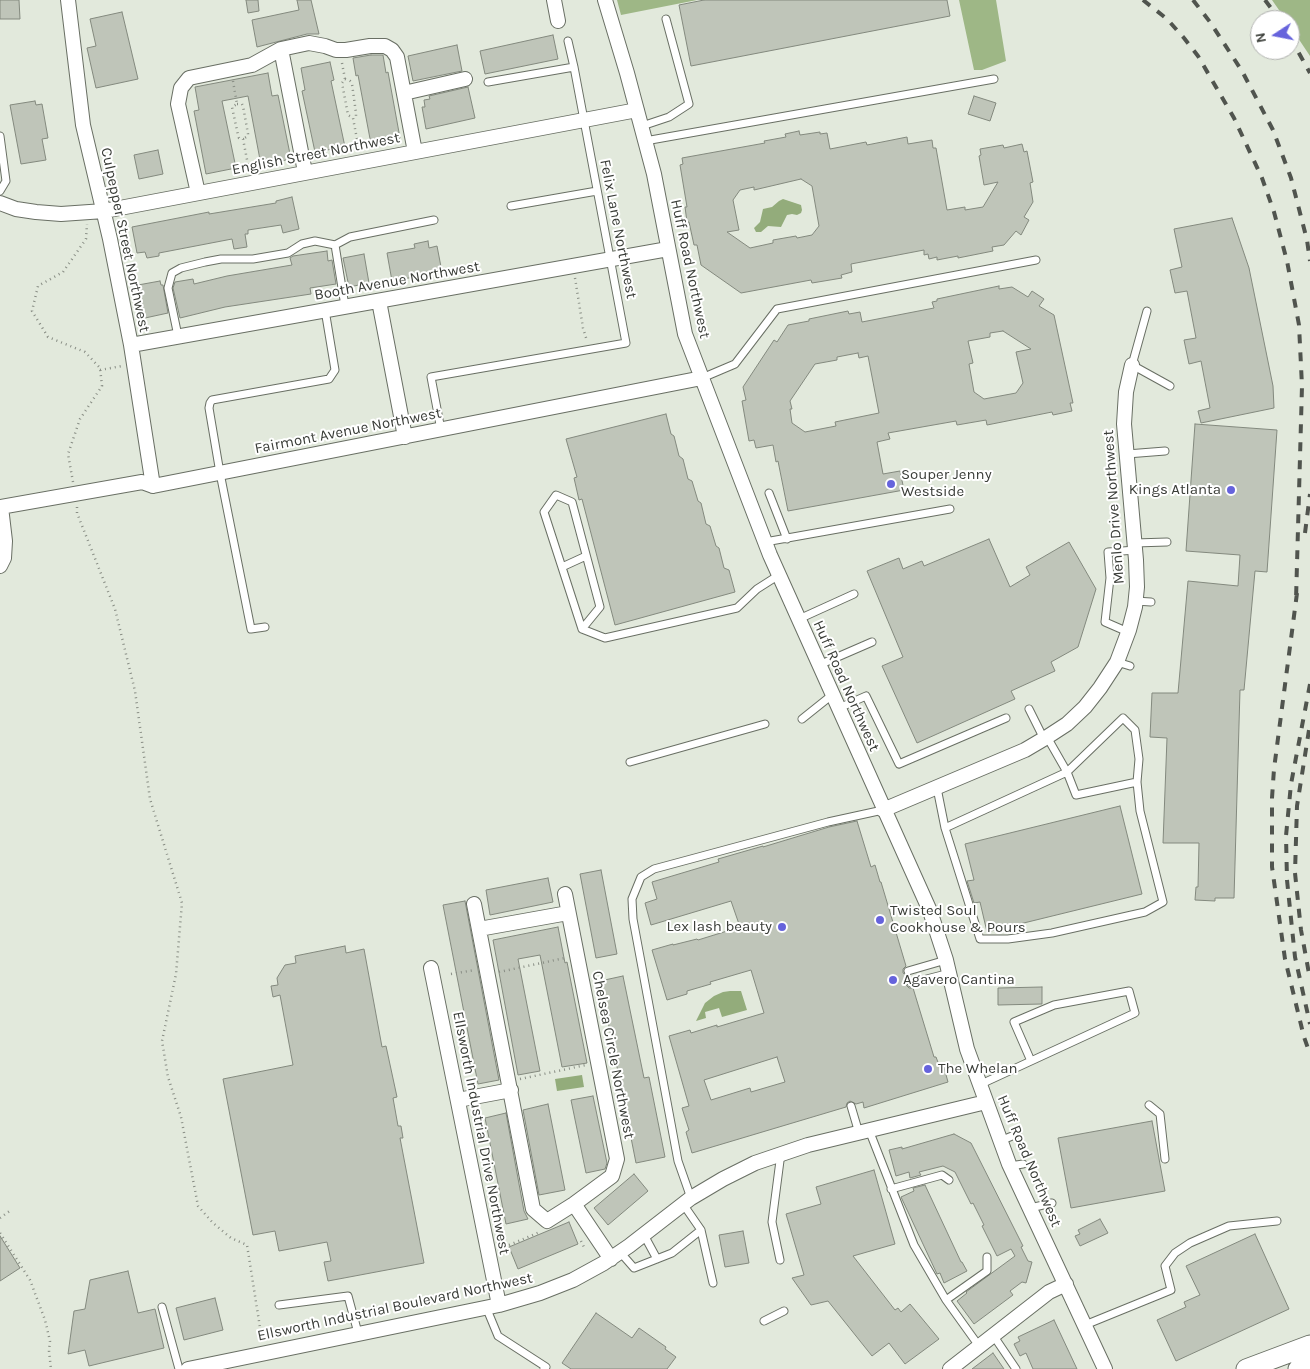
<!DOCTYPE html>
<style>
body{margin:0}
#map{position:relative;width:1310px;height:1369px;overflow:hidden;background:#e2e9dc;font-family:Karla,sans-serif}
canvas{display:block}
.north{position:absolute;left:1250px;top:10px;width:50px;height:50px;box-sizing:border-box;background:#fff;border:1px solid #b0b1af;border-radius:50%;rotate:259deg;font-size:14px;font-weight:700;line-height:20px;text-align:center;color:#3a3d38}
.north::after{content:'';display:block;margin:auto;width:18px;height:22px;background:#6663dc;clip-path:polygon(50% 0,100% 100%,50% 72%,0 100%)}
</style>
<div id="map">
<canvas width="1310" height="1369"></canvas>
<div class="north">N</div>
</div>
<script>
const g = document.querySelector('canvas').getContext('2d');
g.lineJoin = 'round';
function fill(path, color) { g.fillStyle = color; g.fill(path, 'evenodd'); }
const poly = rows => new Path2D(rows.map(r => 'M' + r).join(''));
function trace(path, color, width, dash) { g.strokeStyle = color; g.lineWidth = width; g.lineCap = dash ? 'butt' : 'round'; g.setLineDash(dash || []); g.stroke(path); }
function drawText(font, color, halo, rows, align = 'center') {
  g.font = font + ' Karla,sans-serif'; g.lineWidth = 4; g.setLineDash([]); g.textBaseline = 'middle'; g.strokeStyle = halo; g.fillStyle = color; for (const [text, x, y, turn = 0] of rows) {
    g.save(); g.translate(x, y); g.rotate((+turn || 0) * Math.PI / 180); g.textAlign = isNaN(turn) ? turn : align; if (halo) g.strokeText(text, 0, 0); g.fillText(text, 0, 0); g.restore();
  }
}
const forest = poly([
 [617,0,697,0,621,15],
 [959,0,996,0,1006,61,982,70,974,70],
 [1272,0,1310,0,1310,56,1290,26,1290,20,1286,20]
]);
const water = poly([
 [783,199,801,205,802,210,801,213,797,215,792,214,787,215,781,227,768,226,761,232,756,232,754,228,760,222,763,209,772,207,779,201],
 [730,991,741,991,747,1010,722,1017,719,1008,705,1012,706,1018,696,1021,705,1003,714,996,723,992],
 [582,1075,584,1087,557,1091,555,1079]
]);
const building = poly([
 [0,0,19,0,20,19,0,19,0,0],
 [246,0,258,0,259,11,248,13,246,0],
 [297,0,311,0,319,34,307,34,257,47,252,20,299,10,297,0],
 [704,0,947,0,950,16,691,66,679,5,704,0],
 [122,12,138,79,96,88,87,48,96,46,90,19,122,12],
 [553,35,558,59,485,74,480,51,553,35],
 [457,45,462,71,413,81,408,56,457,45],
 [371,55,383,55,386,73,388,72,400,138,371,144,358,75,356,76,353,58,371,55],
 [330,62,334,80,331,81,345,147,315,152,302,91,305,90,301,68,330,62],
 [268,73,272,96,278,95,291,159,261,165,248,96,222,101,236,168,206,174,194,111,199,110,195,87,268,73],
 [468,87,475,118,426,129,422,107,425,107,424,100,430,99,429,96,468,87],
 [974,96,996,103,990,121,968,114,974,96],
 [35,101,36,105,42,104,48,138,42,139,46,160,21,164,10,105,35,101],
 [799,131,800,135,820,132,820,134,827,133,830,149,866,142,867,145,907,137,908,144,932,140,933,148,936,148,947,210,965,207,965,210,983,207,998,182,984,185,979,156,981,155,980,149,1003,145,1004,148,1022,144,1024,152,1027,151,1033,182,1030,183,1033,202,1024,217,1029,220,1021,235,1016,231,1004,245,992,247,993,251,958,258,958,256,937,260,937,257,929,259,928,254,924,255,924,250,851,264,852,272,841,275,842,278,812,283,811,280,741,293,701,265,697,245,694,245,689,222,687,222,685,207,687,207,680,165,683,164,682,158,765,143,764,141,786,137,785,134,799,131],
 [801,179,812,186,819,226,812,235,797,238,796,236,773,240,773,243,750,248,727,232,739,230,733,200,740,190,754,187,754,190,801,179],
 [158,150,163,174,139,179,134,155,158,150],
 [292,197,299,229,283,233,281,225,248,230,248,234,245,234,247,247,234,249,232,239,159,253,159,256,147,258,145,252,137,253,132,227,209,212,209,214,276,203,276,201,292,197],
 [1232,218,1249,268,1273,386,1274,408,1201,423,1198,411,1210,408,1201,361,1189,364,1184,340,1196,338,1187,291,1175,293,1170,270,1182,267,1174,229,1232,218],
 [428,241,429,248,437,246,442,272,392,281,387,253,415,248,414,244,428,241],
 [327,251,328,261,332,260,336,284,310,288,311,294,225,307,180,318,173,288,175,282,193,279,194,284,227,276,292,265,290,258,293,256,327,251],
 [364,254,369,283,349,287,343,258,364,254],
 [160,281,161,285,163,285,168,313,145,318,138,285,160,281],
 [999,286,999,289,1012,287,1028,297,1032,291,1044,299,1039,306,1054,315,1073,403,1070,403,1072,411,1053,415,1052,412,987,425,986,420,957,425,956,421,888,433,890,439,877,442,883,474,900,471,904,490,788,511,778,461,776,462,773,445,756,448,754,440,749,441,742,401,746,400,743,387,774,340,777,342,788,325,809,321,809,319,848,311,849,314,860,312,862,322,934,308,932,302,937,301,937,299,999,286],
 [1003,331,1031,349,1016,352,1023,383,1016,393,984,399,974,392,969,364,973,363,968,341,990,337,990,333,1003,331],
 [858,353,859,358,868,356,879,413,835,422,836,426,805,432,792,423,790,409,792,409,790,401,815,364,837,360,837,357,858,353],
 [666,414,671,434,674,436,679,456,683,459,688,479,692,481,698,501,701,503,706,524,710,526,716,546,719,548,724,568,729,570,735,592,615,625,582,499,579,500,574,478,577,477,566,439,666,414],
 [1195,424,1277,430,1267,572,1255,571,1244,690,1240,690,1234,898,1215,898,1215,901,1195,900,1196,887,1198,887,1199,843,1163,843,1167,738,1150,737,1152,693,1178,693,1188,581,1238,586,1240,555,1186,551,1195,424],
 [989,539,1010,587,1030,575,1026,567,1069,542,1096,589,1078,647,1051,662,1055,671,1011,691,1015,699,917,743,882,666,903,657,867,571,899,558,903,569,922,561,924,566,989,539],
 [1120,806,1142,894,987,932,980,902,974,903,967,881,974,880,965,844,1120,806],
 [857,821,871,867,875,865,880,882,881,882,906,966,903,969,903,973,910,978,906,981,906,985,909,988,913,988,934,1057,936,1057,939,1065,943,1064,948,1082,864,1108,863,1102,856,1104,850,1101,847,1103,846,1107,692,1153,686,1132,689,1130,682,1108,689,1106,669,1036,690,1030,691,1033,717,1025,717,1027,764,1013,751,970,710,982,711,984,687,991,687,994,667,1000,652,950,673,944,673,945,697,939,698,940,740,927,731,901,651,925,645,903,657,899,652,882,719,862,718,859,763,846,763,847,829,827,857,821],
 [777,1057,785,1082,751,1092,750,1088,711,1100,704,1080,777,1057],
 [601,870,617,954,596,958,580,874,601,870],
 [548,878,553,902,490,915,486,890,548,878],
 [465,901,499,1080,478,1084,443,905,465,901],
 [558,927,565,963,567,962,587,1063,562,1067,540,955,518,959,540,1071,518,1075,493,940,558,927],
 [345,946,346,953,364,949,382,1047,386,1046,397,1097,393,1098,398,1126,401,1126,403,1138,400,1138,424,1263,328,1281,324,1262,331,1261,327,1242,279,1251,275,1231,253,1235,223,1079,293,1065,280,995,273,997,271,986,278,985,277,978,285,965,296,963,295,956,345,946],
 [623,976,644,1078,649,1077,665,1157,636,1163,600,981,623,976],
 [1042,987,1042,1004,998,1005,998,988,1042,987],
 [593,1096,607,1163,605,1169,586,1173,571,1100,593,1096],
 [548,1104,565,1190,539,1195,523,1110,548,1104],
 [506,1113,524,1211,528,1219,506,1224,485,1118,506,1113],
 [1152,1121,1165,1191,1071,1208,1058,1138,1152,1121],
 [954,1134,971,1143,1023,1246,1021,1247,1028,1261,1032,1262,1026,1283,1022,1282,1010,1291,1013,1295,974,1324,957,1301,967,1293,966,1292,1015,1256,1011,1249,997,1256,982,1226,984,1225,973,1203,971,1204,955,1172,943,1166,919,1172,921,1175,910,1178,909,1172,896,1176,889,1150,902,1147,902,1149,954,1134],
 [874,1170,895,1244,853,1256,895,1310,898,1308,901,1312,910,1304,939,1339,905,1364,889,1343,872,1356,828,1301,811,1305,792,1278,804,1275,786,1214,821,1204,816,1187,874,1170],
 [634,1174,648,1191,608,1225,594,1208,634,1174],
 [925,1185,961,1262,962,1262,967,1271,944,1283,940,1273,937,1274,901,1197,914,1191,913,1188,925,1185],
 [1100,1219,1108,1233,1080,1246,1075,1236,1080,1234,1078,1230,1100,1219],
 [569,1222,578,1244,518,1269,509,1247,569,1222],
 [743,1231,749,1263,725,1267,719,1235,743,1231],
 [1255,1234,1289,1309,1176,1361,1157,1320,1186,1307,1184,1302,1200,1295,1186,1266,1255,1234],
 [0,1236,20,1268,0,1281,0,1236],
 [128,1271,138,1313,155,1309,164,1348,89,1366,85,1350,68,1354,74,1311,85,1309,90,1280,128,1271],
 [215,1298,223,1330,184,1340,176,1308,215,1298],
 [596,1313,632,1338,639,1328,666,1347,665,1349,676,1357,667,1369,571,1369,562,1363,596,1313],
 [1054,1320,1077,1369,1033,1369,1026,1353,1020,1356,1014,1344,1020,1341,1018,1337,1054,1320],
 [993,1353,1004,1369,972,1369,993,1353]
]);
const path = poly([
 [342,63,345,79,342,83,348,115,353,118,359,150],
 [345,79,350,81,352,84,356,113,356,116,353,118],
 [233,81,237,104,232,107,238,135,239,138,243,139,249,170],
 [237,104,242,104,243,106,248,134,248,136,243,139],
 [575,278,583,328,587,341],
 [100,370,122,366],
 [73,482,68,454,80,419,102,386,100,368,85,352,48,337,32,311,38,286,63,272,86,239,87,224],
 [77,507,77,513,115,609,135,691,150,799,182,903,176,974,162,1041,168,1077,181,1117,198,1206,213,1223,231,1238,247,1245,262,1340],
 [499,972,565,958],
 [451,974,475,970],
 [520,1079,586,1065],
 [0,1218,11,1210],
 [0,1233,30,1280,45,1320,50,1341,49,1351,51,1369],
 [581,1241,585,1249],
 [509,1245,540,1232]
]);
const service = poly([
 [568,41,574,67],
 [642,126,669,117,689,104,666,19],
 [0,136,6,181,0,191],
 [645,141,994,79],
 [511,206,597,191],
 [335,245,350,237,434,220],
 [1147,311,1132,365,1170,386],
 [178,336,168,288,172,273,181,268,205,262,221,259,253,259,288,253,302,244,315,241,335,245,345,306],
 [702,378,735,364,777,309,1036,260],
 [441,430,431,377,626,343,574,67,488,82],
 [1127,454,1165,451],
 [769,493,787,539],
 [765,542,950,509],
 [1135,543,1167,542],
 [562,567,586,556],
 [1135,601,1151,602],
 [799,619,854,594],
 [265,627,251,629,220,473,209,408,210,403,212,400,329,379,335,370,325,310],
 [582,629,600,607,572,502,556,495,544,512,582,629,605,638,737,608,757,589,779,575],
 [1128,632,1105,622,1110,578,1108,552,1136,550],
 [1117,662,1130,666],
 [819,665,872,642],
 [839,708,866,696,899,764,1006,718],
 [1029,709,1044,739],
 [802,719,832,695],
 [630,762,765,724],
 [937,788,945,828,980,939,1008,939,1052,933,1145,912,1163,902,1140,811,1137,782,1139,759,1135,730,1123,718,1067,772,1076,795,1137,782],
 [945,828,1067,772,1047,737],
 [908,971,946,960],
 [911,983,950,973],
 [1129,991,1135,1013,1031,1061,1014,1022,1054,1005,1129,991],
 [979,1085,1031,1061],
 [1149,1105,1160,1114,1165,1159],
 [851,1106,859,1133],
 [869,1130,914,1245,946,1300,979,1346],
 [1000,1141,1017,1134],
 [1010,1166,1023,1164],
 [891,1189,942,1175,949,1180],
 [691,1198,678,1161,633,919,632,899,641,877,654,869,828,822,883,810],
 [683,1204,701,1230,713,1283],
 [1030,1208,1052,1203],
 [644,1235,657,1259],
 [620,1252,634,1268,672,1253,701,1230],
 [780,1260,772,1222,781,1153],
 [946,1300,987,1271,987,1257],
 [279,1305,348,1296,358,1333],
 [162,1307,179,1369],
 [486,1307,498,1336,546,1367,544,1369],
 [764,1321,784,1311],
 [1085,1325,1171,1290,1165,1266,1175,1253,1190,1243,1229,1226,1277,1221],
 [993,1335,1016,1369]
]);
const minor = poly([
 [68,0,83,125,110,239,131,345,153,486],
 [554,0,558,21],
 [605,0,627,73,654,174,685,334,770,555,930,911,946,960,967,1049,1009,1164,1105,1369],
 [281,49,305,172],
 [404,93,465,79],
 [198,193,178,104,181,88,189,78,252,65,281,49,309,43,325,46,336,50,346,50,370,46,385,46,392,50,397,57,415,152],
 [0,203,16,209,36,212,61,214,104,211,637,110],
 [379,301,405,437],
 [131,345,668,249],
 [0,507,142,482,153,486,702,378],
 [0,566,4,558,5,541,1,507],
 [883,810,1025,750,1047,737,1067,724,1085,707,1100,688,1117,662,1129,630,1135,607,1137,587,1136,560,1124,424,1126,392,1132,365],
 [474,904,533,1209,547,1221,574,1204,612,1176,617,1159,565,894],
 [479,929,568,913],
 [431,968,499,1305],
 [458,1100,511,1090],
 [574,1204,611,1259],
 [188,1369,499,1305,540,1293,573,1280,604,1263,629,1246,691,1198,723,1179,755,1163,808,1145,986,1102],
 [950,1369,1049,1292,1066,1284]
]);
const secondary = poly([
 [1246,1369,1310,1345],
 [1298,1369,1310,1364]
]);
const rail = poly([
 [1143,0,1167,19,1184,38,1198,56,1234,118,1262,178,1274,212,1287,261,1299,325,1302,386,1296,600],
 [1193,0,1210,22,1242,71,1273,130,1291,178,1307,240,1310,261],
 [1265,0,1280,20],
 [1290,37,1310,73],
 [1305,533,1310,494],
 [1297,593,1274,769,1272,798,1272,867,1285,959,1304,1037,1310,1054],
 [1310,684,1291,784,1286,836,1287,880,1295,957,1310,1024],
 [1309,730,1297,806,1295,873,1301,930,1310,979]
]);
const markers = [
 [891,484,5,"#6663dc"],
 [1231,490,5,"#6663dc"],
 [880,920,5,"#6663dc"],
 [782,927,5,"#6663dc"],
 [893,980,5,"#6663dc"],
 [928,1069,5,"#6663dc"]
];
const streetNames = [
 ["English Street Northwest",316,154,-11],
 ["Felix Lane Northwest",618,229,79],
 ["Culpepper Street Northwest",125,240,78],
 ["Huff Road Northwest",690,269,78],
 ["Booth Avenue Northwest",397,281,-10],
 ["Fairmont Avenue Northwest",348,431,-11],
 ["Menlo Drive Northwest",1114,507,-94],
 ["Huff Road Northwest",846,686,66],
 ["Chelsea Circle Northwest",613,1055,79],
 ["Ellsworth Industrial Drive Northwest",481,1133,79],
 ["Huff Road Northwest",1029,1161,67],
 ["Ellsworth Industrial Boulevard Northwest",395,1307,-12]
];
const poiNames = [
 ["Souper Jenny",901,475],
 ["Westside",901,492],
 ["Kings Atlanta",1221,490,"right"],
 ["Twisted Soul",890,911],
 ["Cookhouse & Pours",890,928],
 ["Lex lash beauty",772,927,"right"],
 ["Agavero Cantina",903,980],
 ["The Whelan",938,1069]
];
fill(forest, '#9eb786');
fill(water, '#93ac7b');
fill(building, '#bfc5b9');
trace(building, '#83897e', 1);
trace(service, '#696f64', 9);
trace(minor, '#696f64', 16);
trace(secondary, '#696f64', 21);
trace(path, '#898e85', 2.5, [1, 4]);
trace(service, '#fff', 7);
trace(minor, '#fff', 14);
trace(secondary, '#fff', 19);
trace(rail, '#50544e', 4, [9, 9]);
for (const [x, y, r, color] of markers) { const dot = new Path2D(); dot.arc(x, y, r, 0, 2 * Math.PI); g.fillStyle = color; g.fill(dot); trace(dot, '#fff', 2); }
drawText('15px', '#3a3d38', '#fff', streetNames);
drawText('15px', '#3a3d38', '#fff', poiNames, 'left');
</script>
